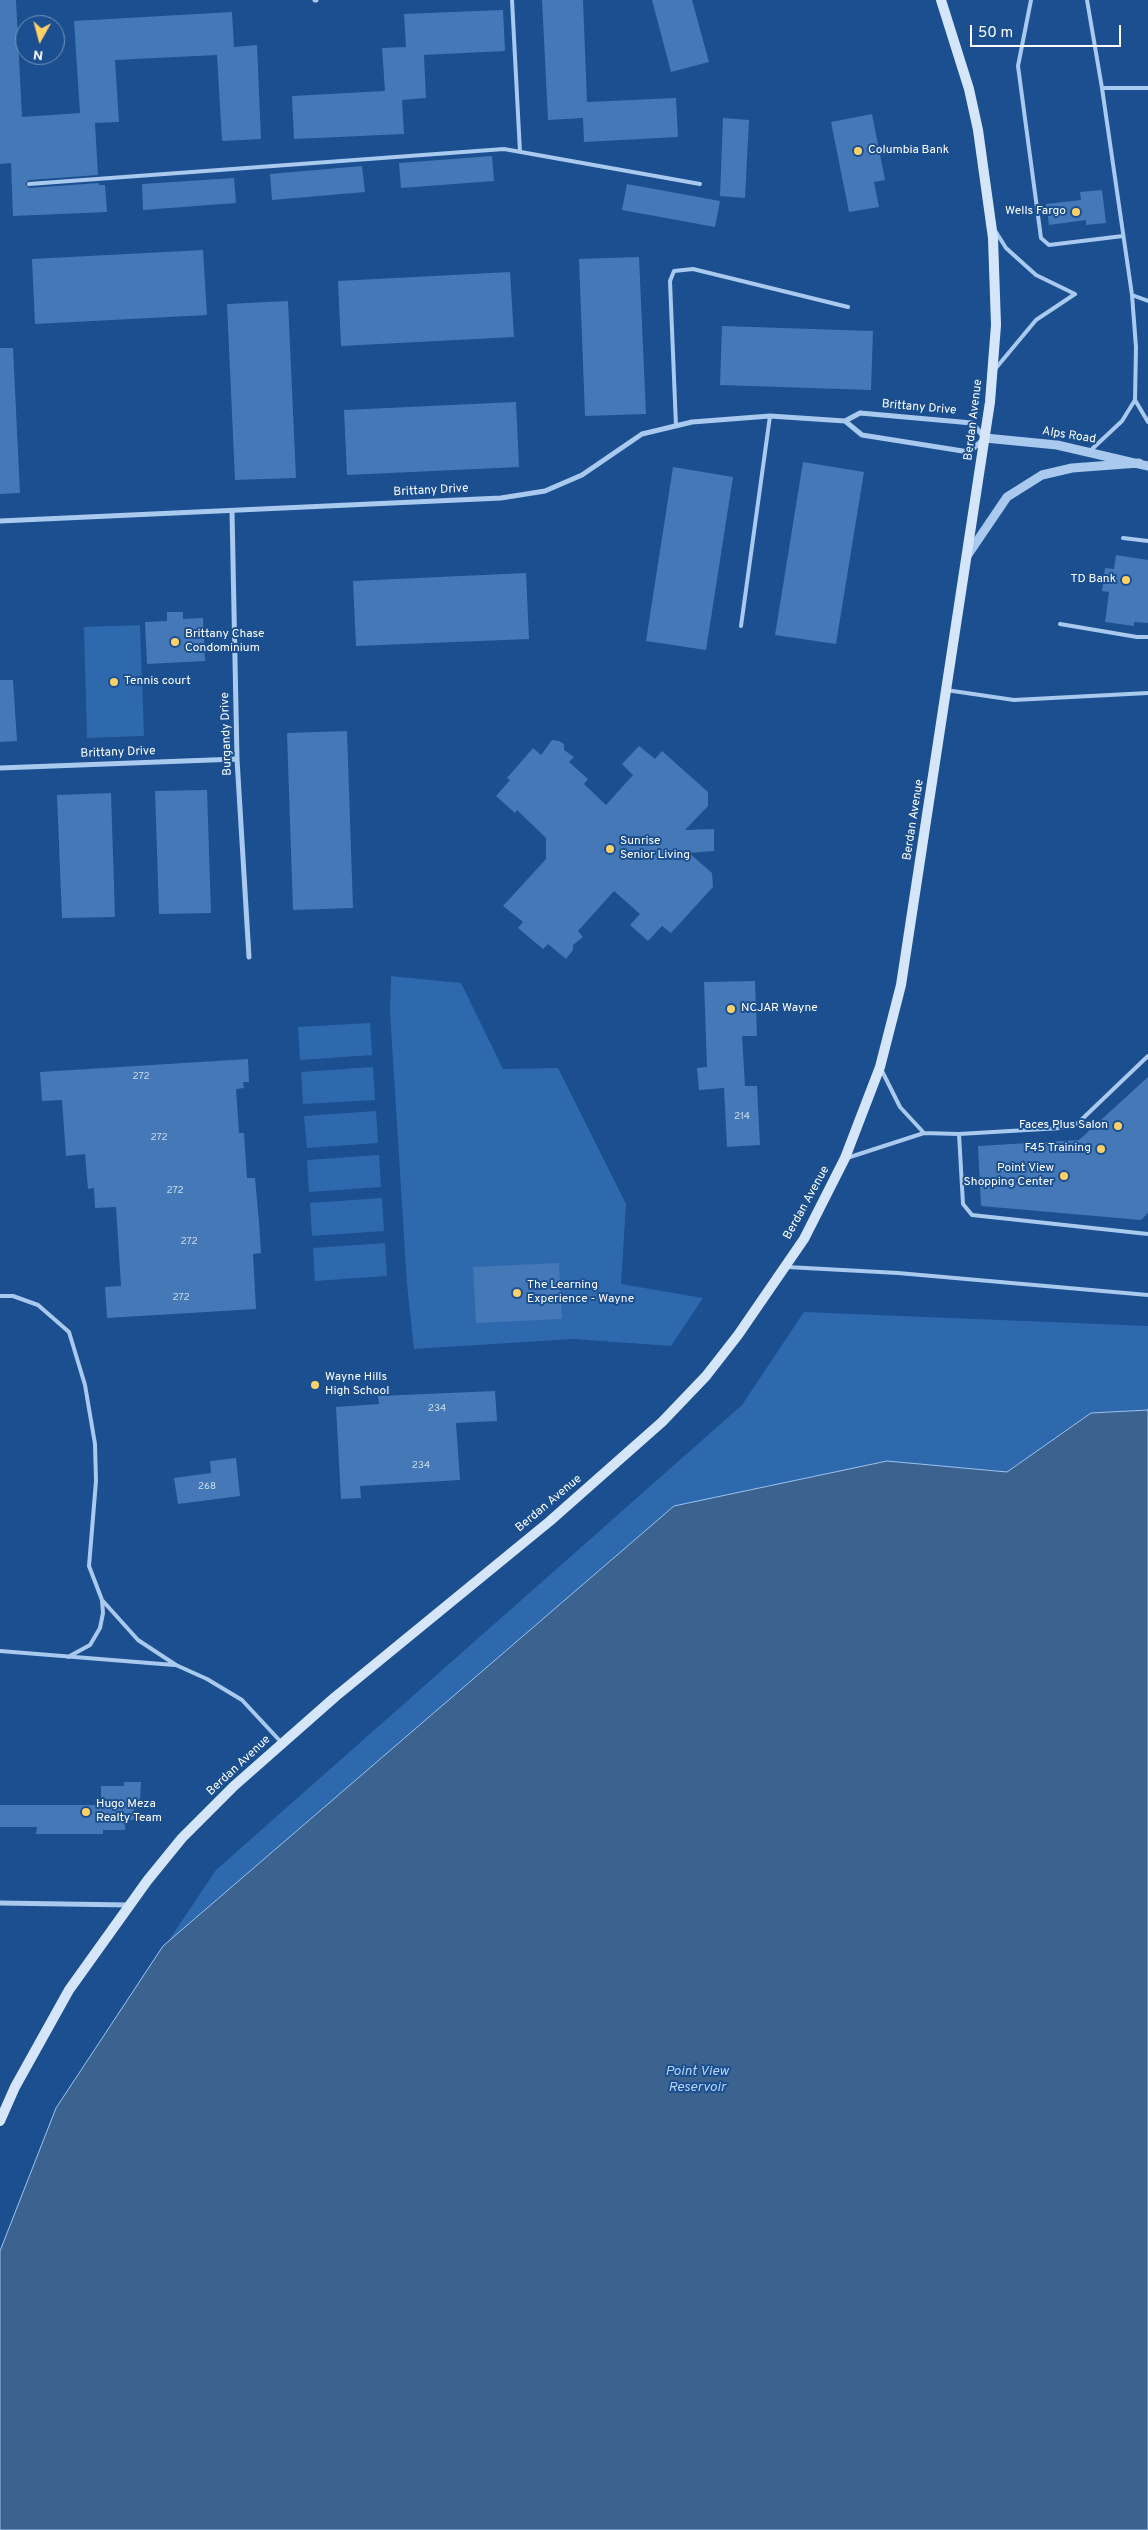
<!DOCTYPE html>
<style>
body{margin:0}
#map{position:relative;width:1148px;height:2530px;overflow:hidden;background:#1b4f8f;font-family:Overpass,sans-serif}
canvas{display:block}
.north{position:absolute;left:15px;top:15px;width:50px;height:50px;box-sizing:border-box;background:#1b4f8f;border:1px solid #7695bc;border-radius:50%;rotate:187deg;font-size:14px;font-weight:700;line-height:20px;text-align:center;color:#fff}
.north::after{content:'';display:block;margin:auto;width:18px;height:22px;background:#ffd166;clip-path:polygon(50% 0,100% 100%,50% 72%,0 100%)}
.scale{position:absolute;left:970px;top:25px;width:151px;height:22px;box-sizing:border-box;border:2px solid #fff;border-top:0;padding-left:6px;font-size:15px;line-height:18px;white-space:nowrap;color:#fff;-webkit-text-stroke:4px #1b4f8f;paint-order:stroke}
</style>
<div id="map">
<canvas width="1148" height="2530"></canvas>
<div class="north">N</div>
<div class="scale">50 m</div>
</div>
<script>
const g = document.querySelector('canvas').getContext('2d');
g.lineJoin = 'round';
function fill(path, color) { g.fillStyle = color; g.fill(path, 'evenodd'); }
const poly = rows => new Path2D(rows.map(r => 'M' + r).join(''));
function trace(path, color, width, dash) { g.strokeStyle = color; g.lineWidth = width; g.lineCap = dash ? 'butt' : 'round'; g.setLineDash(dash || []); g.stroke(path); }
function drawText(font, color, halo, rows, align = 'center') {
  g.font = font + ' Overpass,sans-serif'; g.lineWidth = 4; g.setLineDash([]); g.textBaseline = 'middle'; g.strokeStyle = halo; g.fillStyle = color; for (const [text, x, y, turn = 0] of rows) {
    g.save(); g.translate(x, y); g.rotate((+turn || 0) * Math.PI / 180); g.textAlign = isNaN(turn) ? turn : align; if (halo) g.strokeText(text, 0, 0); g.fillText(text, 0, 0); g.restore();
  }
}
const green = poly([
 [140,625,144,736,87,738,84,627],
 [391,976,461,983,503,1069,558,1068,626,1204,621,1284,703,1298,671,1346,573,1339,414,1349,407,1284,390,1011],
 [370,1023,372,1055,300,1060,298,1027],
 [373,1067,375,1100,303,1104,301,1072],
 [376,1111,378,1143,307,1148,304,1116],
 [379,1155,381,1187,309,1192,307,1160],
 [382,1198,384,1231,312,1236,310,1203],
 [385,1243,387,1276,315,1281,313,1248],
 [804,1312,1148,1326,1148,1410,1091,1413,1007,1472,886,1461,674,1506,167,1943,216,1870,742,1405]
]);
const water = poly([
 [1148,1410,1148,2530,0,2530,0,2251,56,2108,163,1946,674,1506,887,1461,1007,1472,1091,1413,1148,1410]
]);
const building = poly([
 [0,0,16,0,22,117,80,113,74,21,232,12,234,47,257,45,261,139,222,141,217,55,115,60,119,122,95,123,98,175,29,180,25,184,29,188,99,183,99,185,105,185,107,212,13,216,11,163,0,164],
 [542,0,583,0,587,102,676,98,678,137,584,142,583,118,548,120],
 [652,0,692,0,709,62,671,72],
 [503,10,505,51,424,55,426,98,402,100,404,134,294,139,292,96,385,91,382,48,406,47,404,14],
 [872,114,885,180,874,182,879,207,849,212,831,122],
 [723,118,749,120,745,198,720,196],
 [492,156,494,181,401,188,399,163],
 [362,166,365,192,272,200,270,174],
 [234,178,236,203,143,210,142,184],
 [627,184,720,201,715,227,622,210],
 [1102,190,1106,223,1086,225,1086,220,1049,225,1046,204,1081,200,1080,192],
 [203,250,207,315,35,324,32,259],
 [639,257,646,414,585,416,579,259],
 [510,272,514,337,341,346,338,281],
 [288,301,296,478,235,480,227,304],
 [722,326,873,331,871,390,720,385],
 [0,348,13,348,20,493,0,494],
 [516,402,519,467,347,475,344,410],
 [803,462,864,472,836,644,775,635],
 [673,467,733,477,706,650,646,641],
 [1116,555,1148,560,1148,623,1134,622,1134,626,1105,622,1109,592,1102,591,1105,568,1114,569],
 [526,573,529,639,356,646,353,581],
 [167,612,183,612,183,619,203,618,205,661,147,664,145,622,167,621],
 [0,680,13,680,17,741,0,742],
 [347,731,353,908,293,910,287,733],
 [552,740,559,741,564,744,564,750,574,757,569,762,588,779,584,784,606,805,633,775,622,764,639,746,655,759,662,751,708,792,708,806,685,830,714,829,714,851,689,853,712,873,713,887,671,933,662,926,648,941,630,925,640,914,614,891,578,931,583,937,573,945,573,950,566,959,548,944,543,949,518,928,523,922,503,906,546,859,546,838,517,810,515,813,496,796,510,780,507,778,533,748,541,755],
 [207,790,211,913,159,914,155,791],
 [111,793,115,917,62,918,57,795],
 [755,981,757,1036,742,1036,745,1086,757,1086,760,1145,727,1147,724,1088,699,1090,697,1068,707,1067,704,982],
 [248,1059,249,1082,243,1082,244,1088,236,1089,239,1133,244,1133,247,1178,255,1178,259,1222,261,1253,253,1254,256,1309,107,1318,105,1287,121,1286,116,1207,95,1208,94,1188,88,1189,85,1154,66,1156,62,1100,42,1101,40,1072],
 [1148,1077,1148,1213,1141,1220,981,1206,978,1146,1079,1140],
 [559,1263,562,1319,476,1323,473,1267],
 [495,1391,497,1421,456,1423,460,1480,360,1486,361,1498,341,1499,336,1407,379,1404,378,1396],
 [236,1458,240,1496,178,1504,174,1478,211,1473,210,1461],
 [124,1782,141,1782,140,1800,134,1800,134,1820,125,1820,125,1830,103,1830,103,1834,36,1834,37,1827,0,1827,0,1805,101,1805,101,1786,124,1786]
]);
const service = poly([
 [512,0,520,152],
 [1031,0,1018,66,1041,238,1049,245,1123,236],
 [1087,0,1102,88,1148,88],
 [1102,88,1132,295,1136,347,1135,400,1148,422],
 [29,184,504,149,700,184],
 [996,232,1006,248,1036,275,1075,294],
 [1132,295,1148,301],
 [996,368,1036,320,1075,294],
 [676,426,670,281,674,271,693,269,848,307],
 [1090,451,1122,421,1135,400],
 [1123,538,1148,541],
 [1060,624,1137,637,1148,637],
 [741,626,770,416],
 [946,690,1014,700,1148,693],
 [881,1069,900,1107,924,1133],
 [959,1134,963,1204,972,1215,1148,1234],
 [847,1158,924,1133,959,1134,1061,1128,1078,1123,1148,1056],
 [787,1267,898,1273,1148,1295],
 [0,1296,13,1296,38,1305,69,1332,85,1385,95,1444,96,1481,89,1566,102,1600,138,1640,176,1665,207,1679,242,1700,281,1742],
 [0,1651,174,1665],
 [68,1657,90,1645,100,1628,103,1613,102,1600]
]);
const minor = poly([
 [315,0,316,0],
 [860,413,972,423,985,438,969,452,862,435,845,421,860,413],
 [232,511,237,759,249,957],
 [0,521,501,498,545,491,582,475,642,434,692,422,770,416,845,421],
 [0,768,237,759],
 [0,1903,129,1905]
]);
const tertiary = poly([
 [985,438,1057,445,1148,466],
 [967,556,1007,497,1042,475,1072,468,1139,463]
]);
const secondary = poly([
 [0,2121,15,2087,69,1990,147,1881,182,1838,234,1786,335,1697,550,1521,662,1422,706,1376,738,1335,804,1239,845,1158,880,1067,901,985,990,402,996,325,993,238,978,130,969,89,941,0]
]);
const markers = [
 [858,151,5,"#ffd166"],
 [1076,212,5,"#ffd166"],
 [1126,580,5,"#ffd166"],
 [175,642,5,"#ffd166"],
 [114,682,5,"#ffd166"],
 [610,849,5,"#ffd166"],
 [731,1009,5,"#ffd166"],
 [1118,1126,5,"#ffd166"],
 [1101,1149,5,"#ffd166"],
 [1064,1176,5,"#ffd166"],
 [517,1293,5,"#ffd166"],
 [315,1385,5,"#ffd166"],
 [86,1812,5,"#ffd166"]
];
const numberNames = [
 ["272",141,1077],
 ["214",742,1117],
 ["272",159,1138],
 ["272",175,1191],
 ["272",189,1242],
 ["272",181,1298],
 ["234",437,1409],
 ["234",421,1466],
 ["268",207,1487]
];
const poiNames = [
 ["Columbia Bank",868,151],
 ["Wells Fargo",1066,212,"right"],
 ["TD Bank",1116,580,"right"],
 ["Brittany Chase",185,635],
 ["Condominium",185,649],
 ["Tennis court",124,682],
 ["Sunrise",620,842],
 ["Senior Living",620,856],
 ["NCJAR Wayne",741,1009],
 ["Faces Plus Salon",1108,1126,"right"],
 ["F45 Training",1091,1149,"right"],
 ["Point View",1054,1169,"right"],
 ["Shopping Center",1054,1183,"right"],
 ["The Learning",527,1286],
 ["Experience - Wayne",527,1300],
 ["Wayne Hills",325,1378],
 ["High School",325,1392],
 ["Hugo Meza",96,1805],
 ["Realty Team",96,1819]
];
const streetNames = [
 ["Brittany Drive",919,408,5],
 ["Berdan Avenue",974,420,-83],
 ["Alps Road",1069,436,9],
 ["Brittany Drive",431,491,-3],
 ["Burgandy Drive",227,734,-92],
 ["Brittany Drive",118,753,-2],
 ["Berdan Avenue",914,820,-81],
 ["Berdan Avenue",807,1203,-61],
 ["Berdan Avenue",549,1504,-40],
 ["Berdan Avenue",239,1766,-43]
];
const waterNames = [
 ["Point View",697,2072],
 ["Reservoir",697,2088]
];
fill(green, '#2e69ad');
fill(water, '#3c6290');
trace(water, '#9cc4f0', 1);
fill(building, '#4478b7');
trace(service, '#a9c9ee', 4);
trace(minor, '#a9c9ee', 5);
trace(tertiary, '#a9c9ee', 9);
trace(secondary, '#d6e6fa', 10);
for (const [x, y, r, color] of markers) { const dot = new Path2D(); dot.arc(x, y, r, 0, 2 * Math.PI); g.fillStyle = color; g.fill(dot); trace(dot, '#1b4f8f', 2); }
drawText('10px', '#d0dded', null, numberNames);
drawText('12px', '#fff', '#1b4f8f', poiNames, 'left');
drawText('12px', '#fff', '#1b4f8f', streetNames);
drawText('italic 14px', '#b5d3f5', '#1b4f8f', waterNames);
</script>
